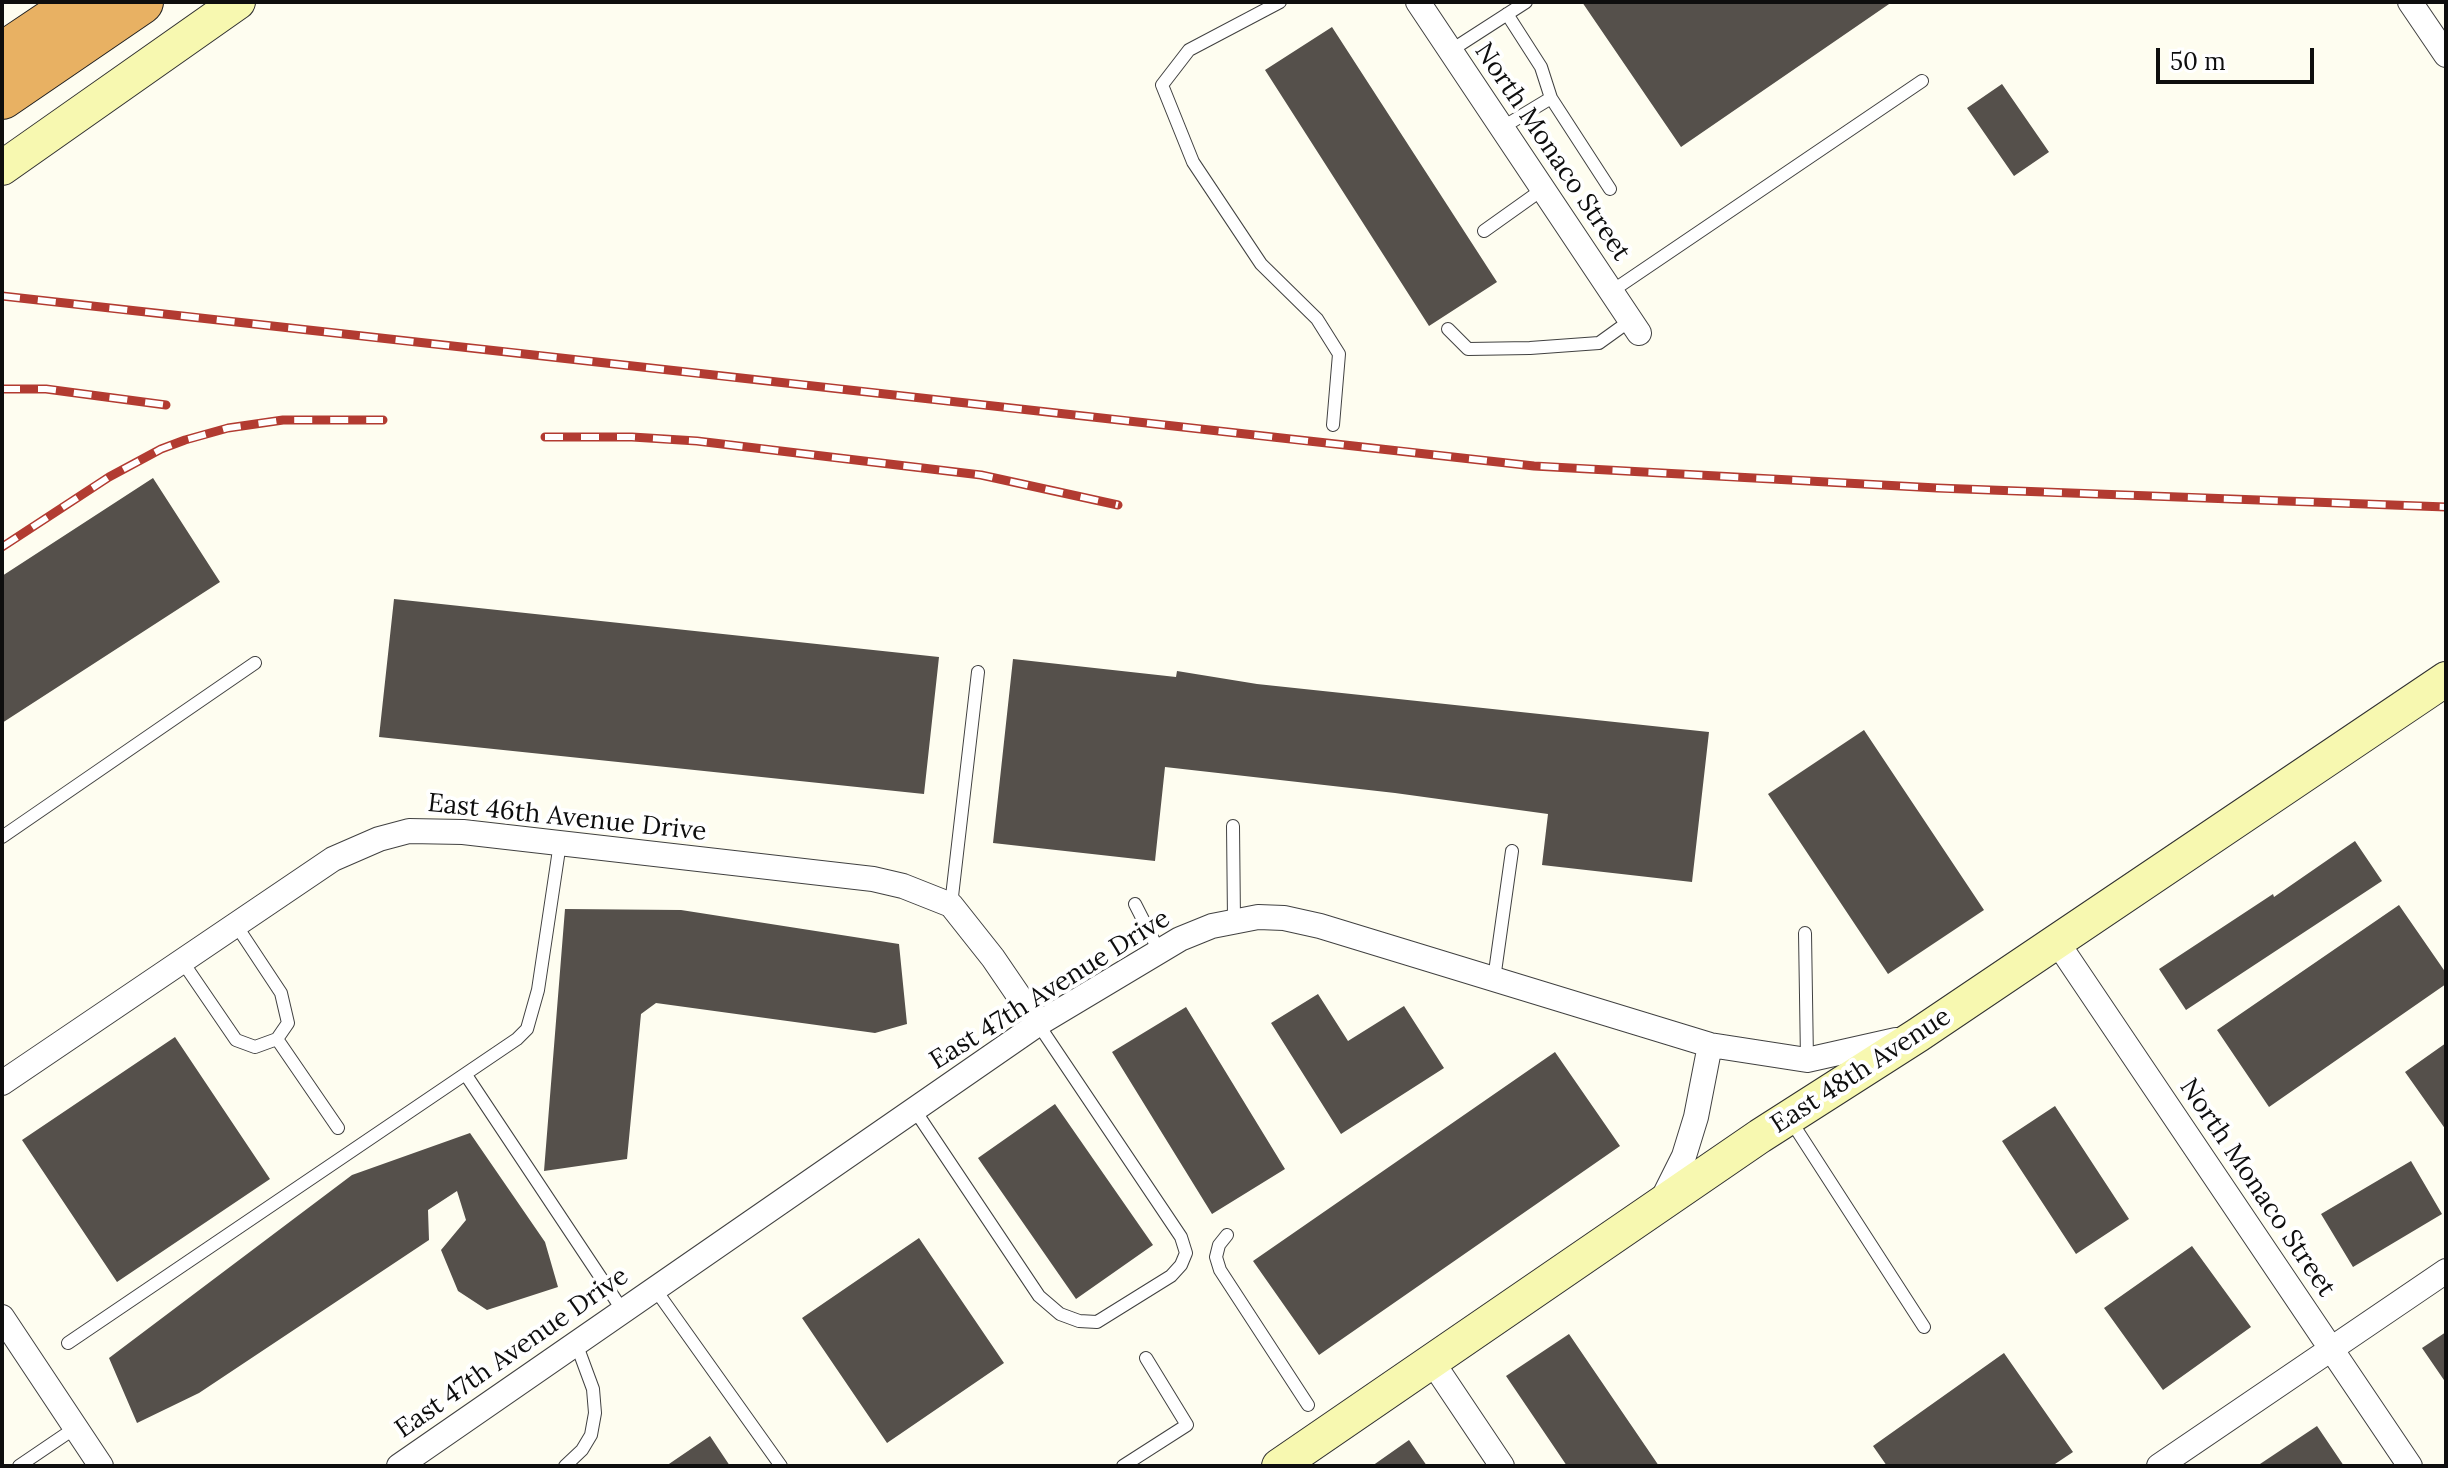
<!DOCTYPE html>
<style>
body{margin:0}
#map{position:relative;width:2448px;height:1468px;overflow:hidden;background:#fefdf0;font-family:Lora,serif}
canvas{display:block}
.frame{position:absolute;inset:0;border:4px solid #0e0e0e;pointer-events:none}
.scale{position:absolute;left:2156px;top:48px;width:158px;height:36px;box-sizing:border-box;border:4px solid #0e0e0e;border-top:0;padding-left:10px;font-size:24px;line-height:28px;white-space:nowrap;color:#0e0e0e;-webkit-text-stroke:6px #fff;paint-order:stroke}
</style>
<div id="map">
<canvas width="2448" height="1468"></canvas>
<div class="frame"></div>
<div class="scale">50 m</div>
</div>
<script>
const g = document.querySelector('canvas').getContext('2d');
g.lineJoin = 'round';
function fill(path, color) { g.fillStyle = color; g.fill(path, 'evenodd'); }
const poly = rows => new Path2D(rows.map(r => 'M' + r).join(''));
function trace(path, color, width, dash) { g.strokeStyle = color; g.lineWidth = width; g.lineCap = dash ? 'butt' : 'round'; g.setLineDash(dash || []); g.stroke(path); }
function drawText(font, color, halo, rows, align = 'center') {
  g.font = font + ' Lora,serif'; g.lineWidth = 8; g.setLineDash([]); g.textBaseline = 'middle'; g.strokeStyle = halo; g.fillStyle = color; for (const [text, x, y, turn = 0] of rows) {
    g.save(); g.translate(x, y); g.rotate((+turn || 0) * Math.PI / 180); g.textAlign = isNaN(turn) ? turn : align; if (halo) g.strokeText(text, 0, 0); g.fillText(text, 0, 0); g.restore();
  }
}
const building = poly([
 [1582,2,1892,2,1681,147],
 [1332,27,1497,282,1429,326,1265,70],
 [2002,84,2049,152,2014,176,1967,108],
 [153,478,220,582,2,723,2,576],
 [394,599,939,657,924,794,379,737],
 [1013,659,1176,677,1177,671,1257,684,1709,732,1692,882,1542,865,1548,814,1395,793,1165,767,1155,861,993,843],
 [1864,730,1984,910,1888,974,1768,794],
 [2355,841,2382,881,2186,1010,2159,969,2273,894,2274,897],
 [2399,905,2446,973,2446,984,2269,1107,2217,1030],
 [565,909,681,910,899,944,907,1024,875,1033,656,1003,641,1014,627,1159,544,1171],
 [1318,994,1348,1041,1404,1006,1444,1068,1341,1134,1271,1023],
 [1186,1007,1285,1169,1212,1214,1112,1052],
 [175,1037,270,1179,117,1282,22,1140],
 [2446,1043,2446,1130,2405,1072],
 [1555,1052,1620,1146,1319,1355,1253,1261],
 [1055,1104,1153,1245,1076,1299,978,1158],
 [2055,1106,2129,1219,2076,1254,2002,1141],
 [470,1133,545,1242,558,1287,487,1310,458,1291,441,1250,466,1220,457,1191,428,1210,429,1240,199,1393,137,1423,109,1358,352,1175],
 [2411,1161,2442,1214,2353,1267,2321,1214],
 [919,1238,1004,1363,887,1443,802,1318],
 [2192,1246,2251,1327,2163,1390,2104,1308],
 [2446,1332,2446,1383,2422,1348],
 [1569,1334,1659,1466,1567,1466,1506,1376],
 [2004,1353,2073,1452,2052,1466,1887,1466,1873,1446],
 [2317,1426,2344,1466,2257,1466],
 [710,1436,730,1466,666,1466],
 [1409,1440,1427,1466,1372,1466]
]);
const lane = poly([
 [1280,2,1189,50,1162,85,1193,162,1261,264,1317,319,1339,354,1333,425],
 [1507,14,1541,67,1551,98],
 [1450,51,1526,2],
 [1503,127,1551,98,1610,189],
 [1484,231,1543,189],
 [1612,291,1922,81],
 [1448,329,1468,349,1530,348,1599,343,1631,320],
 [1233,826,1234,920],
 [2,837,255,663],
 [1135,904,1159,951],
 [951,905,978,672],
 [1805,933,1807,1060],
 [182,961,236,1040,255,1047,277,1039,288,1023,281,993,236,925],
 [1494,979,1512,851],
 [277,1039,338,1128],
 [466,1075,623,1311],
 [914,1109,1039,1296,1060,1314,1079,1321,1097,1322,1171,1276,1181,1265,1186,1253,1181,1237,1038,1024],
 [1791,1121,1924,1327],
 [1227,1235,1219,1245,1216,1257,1220,1270,1308,1405],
 [655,1289,781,1466],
 [68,1343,517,1039,527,1029,538,990,560,843],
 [19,1466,75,1428],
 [565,1466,582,1450,591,1435,595,1413,593,1389,576,1343],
 [1123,1466,1187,1425,1146,1358]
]);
const street = poly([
 [1418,2,1639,333],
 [2410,2,2446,55],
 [2057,942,2410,1466],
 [2,1083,333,859,379,839,409,831,463,832,873,879,903,886,951,905,993,958,1038,1024],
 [1661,1202,1684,1156,1696,1117,1710,1045],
 [2,1317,101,1466],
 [1433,1363,1502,1466],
 [399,1466,1038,1024,1180,939,1212,926,1258,917,1284,918,1320,926,1710,1045,1807,1060,1896,1040],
 [2159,1466,2446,1271]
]);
const secondary = poly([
 [2,168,238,2],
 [1279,1466,1760,1136,1918,1035,2446,679]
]);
const highway = poly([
 [2,55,81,2],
 [2,97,141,2]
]);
const rail = poly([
 [2,296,1534,466,1937,488,2446,507],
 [2,389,46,389,166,405],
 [545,437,632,437,697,441,981,475,1118,505],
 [2,547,109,477,161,449,185,440,228,428,283,420,383,420]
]);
const streetNames = [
 ["North Monaco Street",1552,152,56],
 ["East 46th Avenue Drive",567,818,6],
 ["East 47th Avenue Drive",1050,990,-32],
 ["East 48th Avenue",1861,1071,-33],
 ["North Monaco Street",2257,1188,56],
 ["East 47th Avenue Drive",512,1353,-35]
];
fill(building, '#55504b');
trace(lane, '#414141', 14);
trace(street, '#414141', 26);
trace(secondary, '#303030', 36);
trace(highway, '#1f1f1f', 46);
trace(lane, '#fff', 12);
trace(street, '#fff', 24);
trace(secondary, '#f7f8b0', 34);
trace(highway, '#e8b163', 44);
trace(rail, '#b23b31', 9);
trace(rail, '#fff', 6, [18]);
drawText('26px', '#0e0e0e', '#fff', streetNames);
</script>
